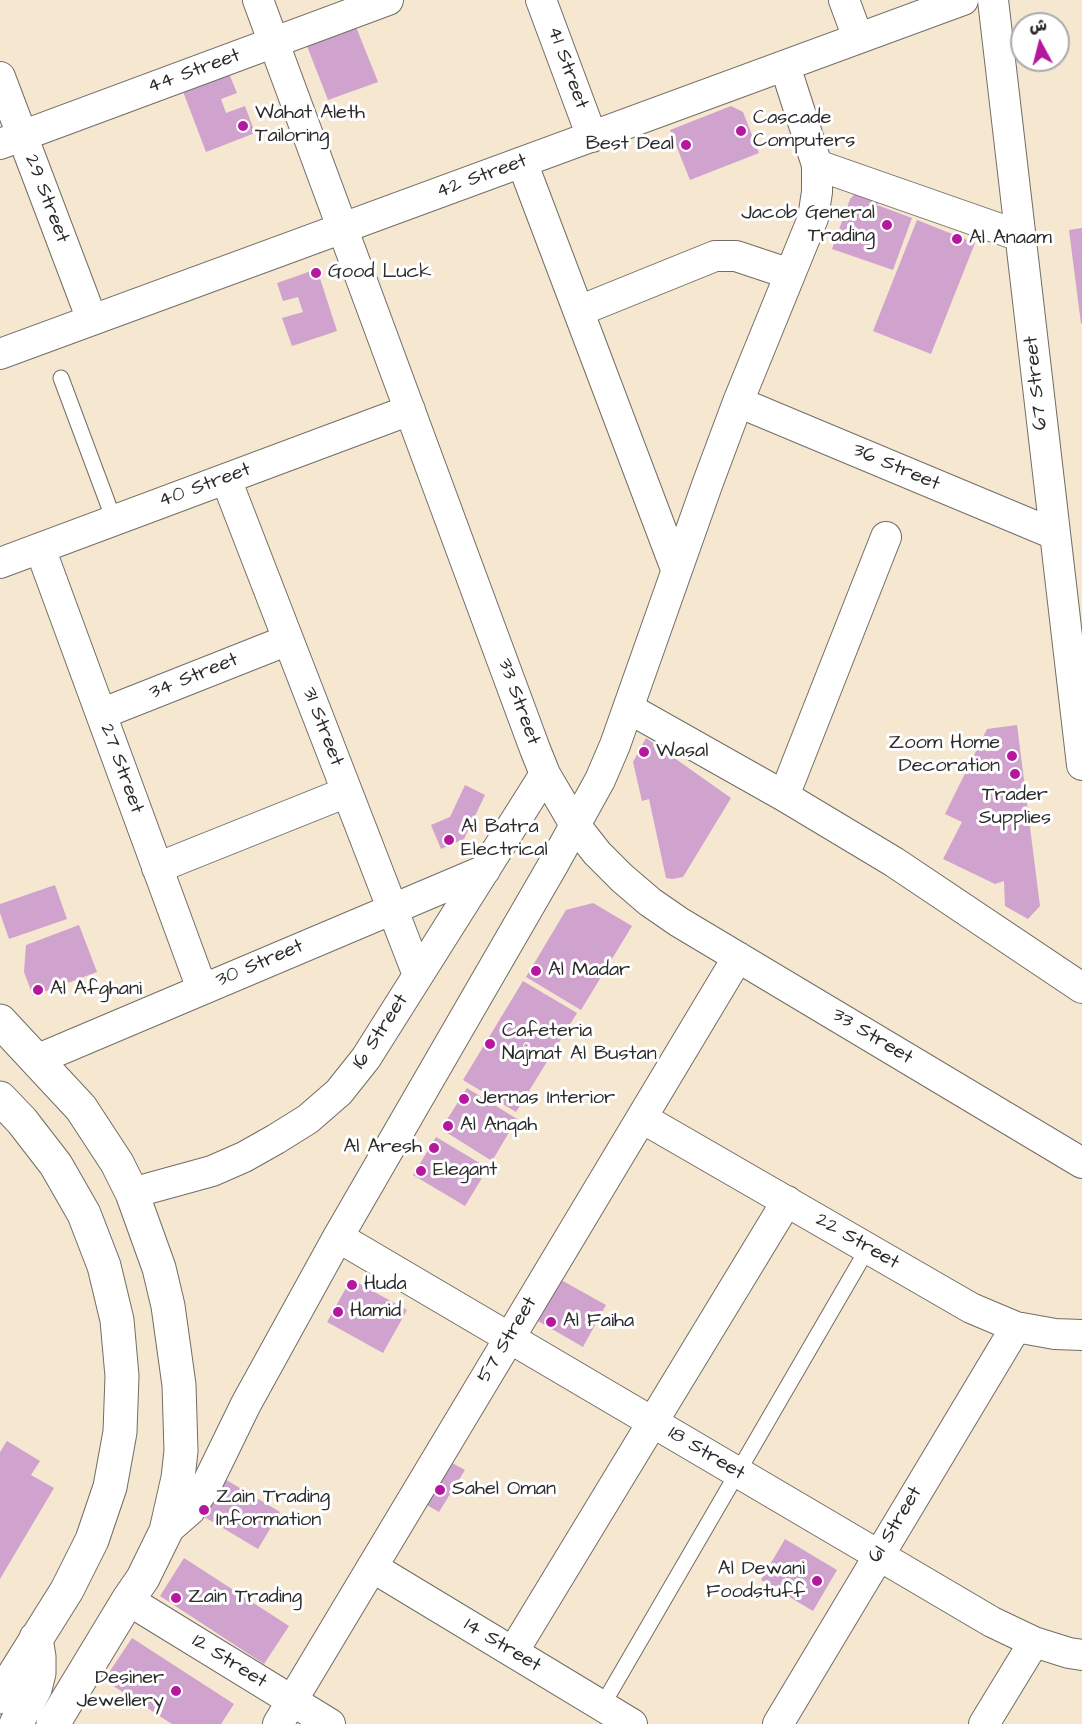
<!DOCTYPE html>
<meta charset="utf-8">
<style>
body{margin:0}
#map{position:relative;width:1082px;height:1724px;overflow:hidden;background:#f5e7d0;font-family:"Architects Daughter","Playpen Sans Arabic",sans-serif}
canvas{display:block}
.north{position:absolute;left:1010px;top:12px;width:60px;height:60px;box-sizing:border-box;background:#fff;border:2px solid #aaa;border-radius:50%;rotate:353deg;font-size:16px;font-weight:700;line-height:24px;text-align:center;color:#2b2b2b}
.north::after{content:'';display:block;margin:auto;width:21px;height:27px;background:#b5179e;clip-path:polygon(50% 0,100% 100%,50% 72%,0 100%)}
</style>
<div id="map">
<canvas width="1082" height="1724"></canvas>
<div class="north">ش</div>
</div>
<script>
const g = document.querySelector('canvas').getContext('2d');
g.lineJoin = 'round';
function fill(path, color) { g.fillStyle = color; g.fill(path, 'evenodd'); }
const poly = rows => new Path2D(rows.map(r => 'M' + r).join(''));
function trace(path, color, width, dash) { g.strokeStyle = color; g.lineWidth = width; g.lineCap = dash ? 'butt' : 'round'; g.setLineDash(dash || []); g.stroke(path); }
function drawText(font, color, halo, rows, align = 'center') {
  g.font = font + ' "Architects Daughter",sans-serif'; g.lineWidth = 6; g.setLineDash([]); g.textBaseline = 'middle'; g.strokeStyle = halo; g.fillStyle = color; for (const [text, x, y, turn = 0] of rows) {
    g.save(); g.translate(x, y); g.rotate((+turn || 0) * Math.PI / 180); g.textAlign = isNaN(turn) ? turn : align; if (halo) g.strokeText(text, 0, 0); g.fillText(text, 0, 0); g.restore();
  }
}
const building = poly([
 [356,27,378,82,328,100,307,46],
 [228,71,237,93,221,99,226,113,245,106,255,133,206,152,182,89],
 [731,106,743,112,759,153,690,180,670,130],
 [864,193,879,198,877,205,912,218,893,270,832,249,850,199,855,194],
 [917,220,975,243,931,354,873,331],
 [1082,228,1082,323,1081,324,1069,230],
 [317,269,337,331,292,346,282,318,303,312,298,297,283,301,277,283],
 [1017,725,1040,906,1028,919,1005,906,1004,881,995,884,943,859,962,822,945,814,987,729],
 [646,738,731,798,683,877,672,879,666,878,649,799,642,801,633,762],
 [465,785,485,795,464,839,441,849,431,825,450,817],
 [55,885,67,919,9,939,0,913,0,904],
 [593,903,632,926,581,1010,526,977,566,910],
 [79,925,97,972,33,996,24,972,26,945],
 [523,981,577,1013,516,1112,463,1080],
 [467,1088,517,1119,492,1161,441,1129],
 [436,1137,488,1168,465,1206,413,1175],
 [554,1276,606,1305,583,1347,531,1317],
 [351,1279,407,1310,383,1353,327,1322],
 [7,1441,40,1461,31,1475,54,1488,0,1579,0,1452],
 [445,1459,465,1470,439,1512,420,1501],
 [223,1478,280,1512,258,1549,201,1515],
 [785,1539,837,1570,813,1611,761,1580],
 [184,1558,289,1626,264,1664,160,1596],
 [132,1638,234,1704,221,1724,172,1724,104,1680]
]);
const service = poly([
 [61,378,114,520],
 [602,1706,868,1248]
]);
const minor = poly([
 [258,0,535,749,545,774,575,825,597,853,622,878,650,902,679,922,1082,1163],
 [541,0,592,137],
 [844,0,858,38],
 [993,0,1082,765],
 [0,77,92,320],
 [0,144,388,0],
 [522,162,676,569],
 [817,165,1020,236],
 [579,311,715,256,736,256,790,274],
 [0,354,963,0],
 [738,402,1054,534],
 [226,479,418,975],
 [40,548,202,989],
 [0,563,410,410],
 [628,708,784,796,894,862,1082,988],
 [101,714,288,640],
 [784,796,886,537],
 [157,868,347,792],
 [36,1060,485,870],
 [642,1118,971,1308,1016,1327,1055,1334,1082,1335],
 [132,1193,212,1171,244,1157,276,1139,308,1119,339,1092,366,1058,545,774],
 [338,1237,992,1622,1034,1642,1069,1653,1082,1655],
 [166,1531,190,1510,207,1484,246,1404,338,1237,553,865,600,780,615,745,707,485,738,402,813,218,817,192,817,165,785,66],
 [372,1567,632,1724],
 [128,1600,330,1724],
 [513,1652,787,1201],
 [278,1724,738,957],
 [778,1724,1016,1327],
 [984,1724,1034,1642]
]);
const tertiary = poly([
 [0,1021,81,1108,117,1163,132,1193,159,1268,168,1306,179,1385,181,1451,178,1478,166,1531,143,1578,128,1600,53,1724],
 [0,1098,22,1121,56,1165,84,1214,104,1266,117,1320,122,1376,120,1432,110,1487,92,1540,67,1590,0,1697],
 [16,1724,35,1689,39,1673,39,1657,36,1638]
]);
const markers = [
 [243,126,6,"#b5179e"],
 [741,131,6,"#b5179e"],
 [686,145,6,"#b5179e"],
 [887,225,6,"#b5179e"],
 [957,239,6,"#b5179e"],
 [316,273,6,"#b5179e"],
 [644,752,6,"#b5179e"],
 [1012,756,6,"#b5179e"],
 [1015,774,6,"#b5179e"],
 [449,840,6,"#b5179e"],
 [536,971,6,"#b5179e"],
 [38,990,6,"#b5179e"],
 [490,1044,6,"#b5179e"],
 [464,1099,6,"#b5179e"],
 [448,1126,6,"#b5179e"],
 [434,1148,6,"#b5179e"],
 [421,1171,6,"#b5179e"],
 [352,1285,6,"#b5179e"],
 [338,1312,6,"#b5179e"],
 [551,1322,6,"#b5179e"],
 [440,1490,6,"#b5179e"],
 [204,1510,6,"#b5179e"],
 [817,1581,6,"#b5179e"],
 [176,1598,6,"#b5179e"],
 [176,1691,6,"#b5179e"]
];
const streetNames = [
 ["41 Street",567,68,70],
 ["44 Street",194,72,-20],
 ["42 Street",482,177,-20],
 ["29 Street",46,199,69],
 ["67 Street",1037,383,-96],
 ["36 Street",896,468,23],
 ["40 Street",205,486,-20],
 ["34 Street",194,677,-22],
 ["33 Street",518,702,70],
 ["31 Street",322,727,69],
 ["27 Street",121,769,70],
 ["30 Street",260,964,-23],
 ["16 Street",381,1032,-57],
 ["33 Street",872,1037,31],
 ["22 Street",857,1242,30],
 ["57 Street",508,1340,-59],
 ["18 Street",706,1454,31],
 ["61 Street",896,1525,-59],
 ["14 Street",502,1646,31],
 ["12 Street",229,1662,32]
];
const poiNames = [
 ["Wahat Aleth",255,114],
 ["Tailoring",255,137],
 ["Cascade",753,119],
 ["Computers",753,142],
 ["Best Deal",674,145,"right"],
 ["Jacob General",875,214,"right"],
 ["Trading",875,237,"right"],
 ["Al Anaam",969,239],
 ["Good Luck",328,273],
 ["Zoom Home",1000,744,"right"],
 ["Decoration",1000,767,"right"],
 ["Wasal",656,752],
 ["Trader",1015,796,"center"],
 ["Supplies",1015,819,"center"],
 ["Al Batra",461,828],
 ["Electrical",461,851],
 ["Al Madar",548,971],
 ["Al Afghani",50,990],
 ["Cafeteria",502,1032],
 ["Najmat Al Bustan",502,1055],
 ["Jernas Interior",476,1099],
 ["Al Anqah",460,1126],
 ["Al Aresh",422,1148,"right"],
 ["Elegant",433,1171],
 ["Huda",364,1285],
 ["Hamid",350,1312],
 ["Al Faiha",563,1322],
 ["Sahel Oman",452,1490],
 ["Zain Trading",216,1498],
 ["Information",216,1521],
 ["Al Dewani",805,1570,"right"],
 ["Foodstuff",805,1593,"right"],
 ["Zain Trading",188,1598],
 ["Desiner",164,1679,"right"],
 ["Jewellery",164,1702,"right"]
];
fill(building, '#d0a2ce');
trace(service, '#726d65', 17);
trace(minor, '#726d65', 32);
trace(tertiary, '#726d65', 35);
trace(service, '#fff', 15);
trace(minor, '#fff', 30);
trace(tertiary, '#fff', 33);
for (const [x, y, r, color] of markers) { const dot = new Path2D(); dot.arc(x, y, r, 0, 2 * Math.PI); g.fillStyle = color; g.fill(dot); trace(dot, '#fff', 2); }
drawText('20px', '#2b2b2b', '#fff', streetNames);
drawText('20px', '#2b2b2b', '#fff', poiNames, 'left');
</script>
